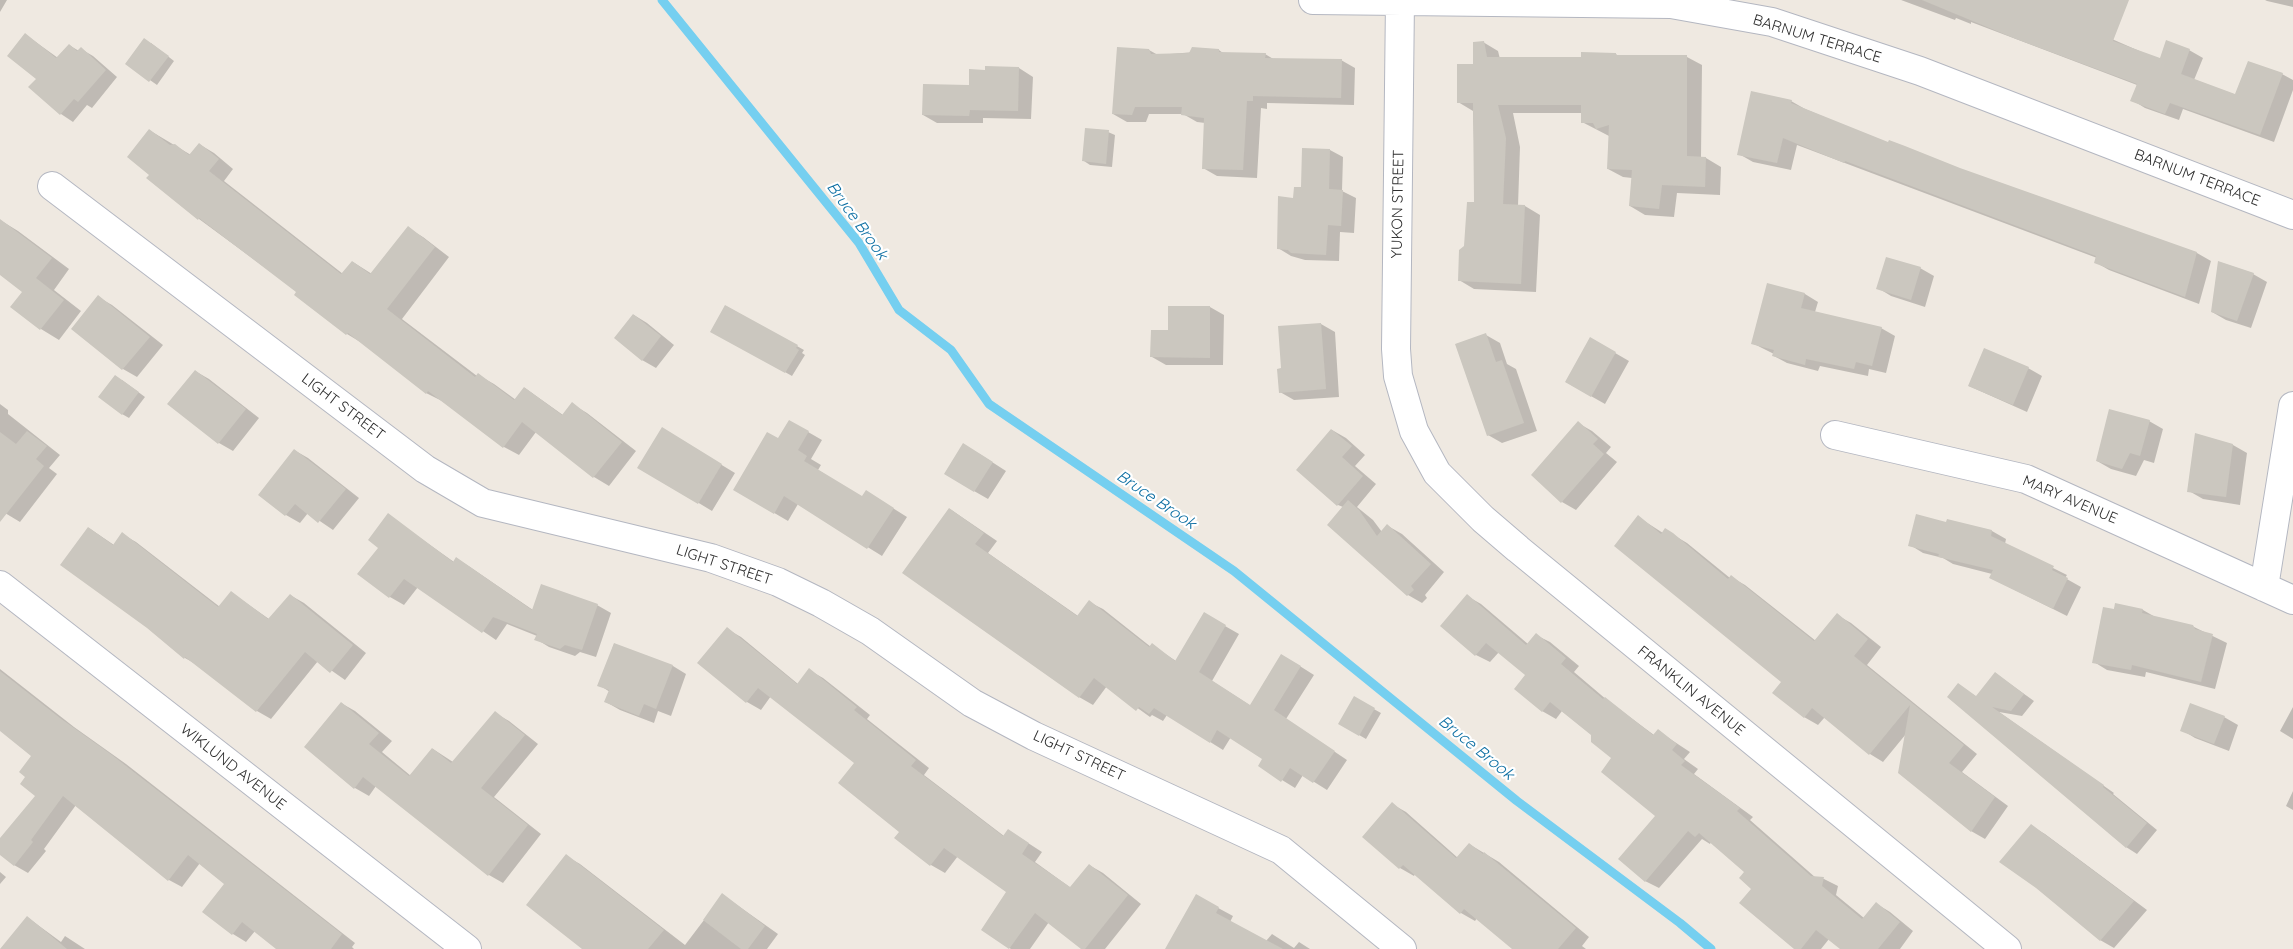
<!DOCTYPE html>
<style>
body{margin:0}
canvas{display:block;background:#efe9e1}
</style>
<canvas width="2293" height="949"></canvas>
<script>
const g = document.querySelector('canvas').getContext('2d');
g.lineJoin = 'round';
function fill(path, color) { g.fillStyle = color; g.fill(path, 'evenodd'); }
const poly = rows => new Path2D(rows.map(r => 'M' + r).join(''));
function trace(path, color, width, dash) { g.strokeStyle = color; g.lineWidth = width; g.lineCap = dash ? 'butt' : 'round'; g.setLineDash(dash || []); g.stroke(path); }
function drawText(font, color, halo, rows, align = 'center') {
  g.font = font + ' Quicksand,sans-serif'; g.lineWidth = 4.5; g.setLineDash([]); g.textBaseline = 'middle'; g.strokeStyle = halo; g.fillStyle = color; for (const [text, x, y, turn = 0] of rows) {
    g.save(); g.translate(x, y); g.rotate((+turn || 0) * Math.PI / 180); g.textAlign = isNaN(turn) ? turn : align; if (halo) g.strokeText(text, 0, 0); g.fillText(text, 0, 0); g.restore();
  }
}
const shadow = poly([
 [0,0,7,0,0,12],
 [1901,0,2098,0,2089,29,2160,60,2189,50,2203,58,2194,80,2236,95,2282,74,2293,80,2293,90,2274,142,2183,109,2179,120,2145,108,2132,100,2137,85,1971,22,1971,24,1956,18,1955,20],
 [2265,0,2293,0,2293,7,2267,1],
 [26,35,58,58,69,45,79,51,81,49,93,56,117,77,92,108,87,105,73,122,61,114,30,87,37,79],
 [1483,42,1498,51,1500,59,1583,59,1616,54,1619,57,1687,57,1702,65,1701,158,1706,158,1721,167,1720,195,1677,193,1674,217,1645,215,1630,206,1632,178,1623,177,1608,169,1609,136,1582,122,1582,113,1513,113,1520,147,1518,206,1525,206,1540,215,1536,292,1474,289,1459,280,1476,204,1473,111,1458,102],
 [151,43,174,61,157,85,127,64],
 [1149,50,1158,55,1219,50,1223,53,1265,54,1275,60,1341,60,1355,68,1354,105,1267,103,1267,109,1261,108,1257,178,1217,176,1203,168,1205,123,1197,122,1183,114,1149,114,1146,122,1127,122,1113,114],
 [1019,68,1033,77,1031,119,983,118,983,123,937,123,923,115,970,86,986,71],
 [1791,101,1805,109,1889,144,2197,253,2211,261,2199,304,2109,270,2095,262,2097,258,1797,145,1791,170,1753,162,1739,154],
 [149,130,191,155,199,144,214,153,233,169,224,181,343,274,353,262,372,274,408,228,423,237,449,257,402,319,477,376,478,375,494,384,516,400,525,388,563,415,572,404,587,413,636,451,609,486,594,477,536,432,519,455,504,447,442,401,426,393,362,343,347,334,298,292,199,219,151,175],
 [1108,132,1115,135,1112,167,1090,165,1084,161],
 [1330,150,1343,157,1342,191,1356,198,1354,233,1340,232,1339,261,1305,260,1291,256,1278,248,1294,199],
 [0,220,18,231,69,269,54,290,81,311,59,340,41,329,12,307,24,291,0,273],
 [1920,268,1934,276,1925,307,1891,296,1878,288],
 [2253,274,2267,282,2251,328,2226,320,2212,312],
 [1768,284,1805,294,1818,302,1815,312,1881,328,1895,336,1886,373,1869,369,1868,376,1820,366,1818,371,1787,363,1774,356,1774,354,1752,343],
 [98,297,112,305,163,345,137,377,123,369,73,329],
 [726,306,804,350,802,353,805,355,792,376,712,331],
 [1210,307,1224,315,1223,365,1166,365,1152,357,1169,332],
 [634,315,647,323,674,345,656,368,642,360],
 [1321,324,1335,332,1339,397,1294,400,1280,392,1282,370,1279,327],
 [1486,335,1500,343,1507,364,1516,369,1537,431,1502,443,1488,435],
 [1591,339,1629,361,1605,404,1566,382],
 [2028,368,2042,376,2027,412,1969,386],
 [195,371,209,379,259,418,233,451,219,443,169,404],
 [122,380,145,397,129,418,122,414],
 [0,404,8,410,8,414,60,455,49,468,57,474,20,522,0,510],
 [789,421,822,440,811,459,821,465,818,470,862,498,880,500,907,517,882,556,798,504,788,521,735,490,779,440],
 [2149,421,2163,429,2154,463,2144,460,2136,476,2111,469,2097,461],
 [1578,423,1592,431,1611,447,1606,453,1617,462,1576,510,1562,502],
 [662,429,735,473,712,511,639,467],
 [1332,430,1346,438,1365,455,1355,466,1376,484,1357,507,1373,520,1382,532,1388,526,1402,534,1444,572,1425,595,1427,598,1422,603,1408,595,1343,507,1338,505],
 [2196,435,2233,445,2247,453,2240,505,2203,499,2189,491],
 [294,450,308,458,359,498,333,530,308,513,300,523,286,515],
 [978,453,1006,471,988,499,974,491],
 [950,509,997,541,988,553,1078,616,1089,602,1103,609,1151,647,1152,645,1176,661,1204,614,1239,634,1212,681,1251,706,1295,663,1314,675,1286,719,1347,760,1327,790,1303,775,1295,788,1282,780,1264,758,1231,737,1223,750,1167,715,1163,721,1152,715,1150,717,1107,686,1093,705,1079,697],
 [388,515,454,562,457,559,470,567,533,610,597,605,611,613,596,657,580,652,575,656,549,647,536,639,537,636,507,624,496,640,418,587,404,605,390,597,359,574,380,547],
 [1638,517,1663,533,1665,530,1687,543,1730,578,1731,577,1745,585,1816,641,1837,615,1851,623,1881,647,1867,665,1977,754,1962,772,2008,806,1985,839,1971,831,1906,734,1883,762,1870,754,1825,717,1818,725,1804,717,1783,682],
 [1948,520,1992,531,2006,539,2005,544,2067,575,2065,578,2081,587,2067,616,2005,585,1992,574,1953,564,1943,558,1923,553,1910,545,1947,523],
 [89,528,114,545,122,534,136,542,220,607,232,593,269,619,290,595,304,603,366,653,345,680,318,661,271,719,257,711,199,666,185,658,148,627],
 [1467,596,1481,604,1528,644,1536,635,1550,642,1579,666,1574,672,1607,700,1654,735,1658,731,1690,752,1684,759,1698,769,1694,774,1753,817,1750,820,1816,878,1824,879,1838,886,1836,895,1864,918,1877,904,1890,912,1913,931,1900,949,1842,949,1829,939,1821,949,1796,949,1753,889,1746,872,1711,842,1710,844,1702,839,1659,888,1645,881,1656,816,1613,757,1592,735,1562,711,1556,719,1542,711,1527,675,1499,652,1490,662,1476,655],
 [2116,604,2143,610,2157,618,2192,626,2227,643,2215,689,2146,672,2145,677,2107,670,2094,662],
 [727,629,741,637,798,684,809,670,823,678,870,715,867,719,929,768,924,775,1004,836,1008,830,1042,852,1035,862,1071,888,1089,865,1103,873,1141,904,1105,949,1083,949,1049,922,1030,949,1011,949,983,930,1008,892,958,856,945,873,931,865,896,838,900,832,856,763,771,696,761,710,747,702],
 [614,644,673,666,686,674,671,716,658,711,654,723,620,710,606,702,610,692,599,685],
 [0,669,74,727,126,764,355,943,352,947,354,949,278,949,255,931,246,942,233,934,226,884,200,863,182,887,169,880,76,805,44,849,46,851,28,873,14,865,0,854,0,840,37,796,26,777,33,756,0,730],
 [1995,673,2034,701,2022,716,1999,712,2114,793,2113,794,2157,830,2137,854,2126,847,1958,685,1977,697],
 [1354,698,1381,713,1366,739,1340,724],
 [341,703,355,711,392,741,382,752,411,776,433,749,453,762,495,713,509,721,538,744,494,797,541,834,503,883,489,875,376,786,369,796,355,788],
 [2293,707,2293,739,2280,731],
 [2224,717,2238,725,2229,751,2195,738,2182,730],
 [2293,791,2293,810,2286,806],
 [1392,804,1406,812,1458,858,1469,844,1499,862,1589,937,1582,946,1586,949,1514,949,1477,918,1475,921,1461,913,1415,874,1414,876,1400,868,1364,836],
 [2031,826,2045,834,2147,910,2114,948,2100,940],
 [566,856,580,864,685,945,723,895,778,934,767,949,584,949],
 [0,872,6,877,0,884],
 [1196,896,1233,916,1230,922,1266,941,1272,934,1294,948,1299,942,1310,949,1167,949],
 [27,917,61,942,65,936,85,949,19,949]
]);
const stream = poly([
 [662,0,859,243,899,310,951,350,989,404,1234,571,1517,801,1680,923,1711,949]
]);
const building = poly([
 [1922,0,2129,0,2113,41,2160,58,2166,40,2190,49,2181,74,2235,94,2248,61,2283,73,2260,135,2170,103,2165,114,2130,101,2137,84,2016,39],
 [25,33,56,58,69,44,77,51,81,47,106,70,78,102,74,99,60,115,28,87,36,79,7,56],
 [144,38,169,56,149,82,125,64],
 [1484,41,1487,57,1581,57,1581,52,1616,53,1616,55,1687,55,1687,156,1706,157,1705,187,1662,185,1659,209,1629,206,1632,170,1607,169,1609,125,1596,129,1593,123,1581,123,1581,105,1498,105,1506,138,1503,204,1525,205,1521,284,1458,281,1459,250,1464,246,1467,202,1474,202,1473,103,1457,103,1457,64,1473,64,1473,42],
 [1117,47,1149,49,1151,54,1189,53,1192,47,1219,49,1219,52,1266,53,1265,58,1342,59,1341,98,1253,96,1253,101,1247,101,1243,170,1202,169,1204,118,1181,115,1182,107,1135,107,1132,115,1112,114],
 [985,66,1019,67,1018,111,970,110,969,116,922,115,923,84,969,85,969,69,985,70],
 [1751,91,1792,100,1791,103,1888,142,1889,140,1905,146,1960,168,2197,252,2185,297,2094,263,2096,256,1845,161,1844,163,1783,138,1777,163,1737,155],
 [1085,128,1109,130,1106,164,1082,161],
 [149,129,170,145,175,144,189,155,199,143,219,159,209,171,341,274,352,261,370,274,408,226,435,247,387,309,475,377,478,373,514,400,524,387,562,415,572,402,622,442,593,478,522,422,503,448,428,391,426,394,348,333,346,335,294,295,296,292,199,218,198,220,146,178,149,175,127,157],
 [1302,148,1330,149,1329,189,1343,190,1341,226,1328,225,1326,255,1291,253,1288,250,1277,249,1278,196,1293,198,1294,187,1301,187],
 [0,219,52,258,36,278,64,300,40,330,10,307,22,292,0,275],
 [1886,257,1921,267,1911,300,1876,289],
 [2218,261,2254,273,2237,321,2211,312],
 [1767,283,1805,293,1801,308,1882,327,1872,366,1856,362,1854,369,1806,359,1805,365,1772,356,1774,350,1751,344],
 [98,295,150,337,122,370,71,329],
 [725,305,798,345,796,348,799,350,785,373,710,332],
 [1168,306,1210,306,1210,358,1150,357,1151,330,1168,330],
 [633,314,661,336,642,361,614,338],
 [1321,323,1326,389,1279,393,1277,369,1281,368,1278,326],
 [1486,333,1496,362,1502,360,1524,423,1487,436,1455,344],
 [1590,337,1616,352,1591,397,1565,382],
 [1984,348,2029,367,2013,405,1968,386],
 [195,370,246,409,218,444,167,404],
 [115,375,139,392,122,415,98,397],
 [2109,409,2150,420,2140,456,2130,453,2122,469,2096,461],
 [789,420,809,431,798,450,807,456,804,461,862,496,866,490,894,508,867,549,784,496,774,514,733,490,767,432,778,438],
 [1578,421,1598,439,1593,444,1604,454,1561,503,1531,475],
 [662,427,722,464,698,504,637,468],
 [1331,429,1352,446,1342,457,1363,476,1337,506,1296,470],
 [27,431,47,446,36,459,44,466,0,522,0,432,16,444],
 [2195,433,2233,444,2226,497,2187,492],
 [963,443,993,462,974,492,944,474],
 [294,449,346,489,318,523,295,504,285,516,258,495],
 [1348,500,1359,510,1377,536,1387,524,1431,564,1411,586,1414,590,1407,596,1327,525],
 [949,508,984,533,975,544,1077,616,1089,600,1149,647,1152,643,1175,661,1204,612,1226,625,1199,672,1250,705,1281,654,1301,666,1274,710,1335,751,1313,783,1290,768,1281,782,1258,766,1262,759,1217,730,1210,743,1154,708,1149,714,1139,707,1136,711,1094,678,1079,698,902,573],
 [388,513,453,562,456,557,532,610,541,584,598,604,582,650,565,645,560,649,534,640,537,634,493,617,482,633,404,579,389,598,357,574,378,548,368,540],
 [1916,514,1946,522,1947,519,1992,530,1991,536,2054,566,2052,570,2068,578,2053,609,1989,578,1993,570,1938,557,1939,554,1908,546],
 [1638,515,1661,534,1665,528,1673,533,1728,579,1731,575,1814,641,1837,613,1868,639,1854,656,1964,745,1949,763,1995,797,1971,832,1898,773,1910,705,1869,755,1812,708,1804,718,1772,693,1781,682,1614,546],
 [88,527,113,545,122,532,218,607,231,591,268,619,290,594,353,645,330,673,305,652,256,712,185,657,184,659,147,628,60,565],
 [1467,594,1526,645,1536,633,1566,658,1561,664,1603,699,1605,697,1653,735,1658,729,1677,744,1672,750,1685,761,1681,765,1740,808,1737,811,1811,876,1824,877,1822,886,1862,919,1876,902,1900,922,1878,949,1840,949,1816,930,1801,949,1794,949,1739,903,1751,889,1739,878,1744,872,1699,833,1695,837,1688,831,1645,882,1618,859,1655,816,1601,772,1611,758,1591,742,1591,735,1550,702,1542,712,1514,689,1525,675,1486,643,1475,656,1440,626],
 [2115,603,2143,609,2142,613,2193,625,2195,629,2213,634,2201,682,2132,665,2131,670,2092,663,2103,607,2114,609],
 [727,627,797,684,809,668,857,707,854,710,916,760,911,766,1003,836,1008,829,1029,843,1022,854,1070,887,1089,864,1128,895,1085,949,1081,949,1035,913,1009,949,981,930,1006,892,944,848,930,866,894,838,899,832,838,783,854,763,758,688,746,703,697,663],
 [614,643,673,665,656,709,644,704,639,716,604,702,609,690,597,686],
 [0,671,60,718,112,755,342,934,331,949,276,949,242,922,232,935,202,912,224,884,188,855,168,881,63,796,31,840,33,842,14,866,0,855,0,838,35,796,20,784,25,777,19,772,31,756,0,731],
 [1995,672,2024,694,2011,711,1992,707,2104,785,2103,787,2147,823,2126,848,1947,697,1958,683,1976,696],
 [1354,696,1375,708,1359,736,1338,724],
 [341,702,379,733,369,744,409,776,432,748,451,763,495,711,525,735,481,788,528,825,488,876,363,777,354,789,304,747],
 [2190,703,2225,716,2214,744,2180,731],
 [1392,802,1456,858,1469,843,1483,854,1484,852,1576,928,1558,949,1512,949,1464,909,1460,914,1403,865,1399,869,1362,837],
 [2031,824,2134,901,2100,941,2036,888,1999,862],
 [566,854,664,930,648,949,582,949,526,905],
 [722,893,765,926,748,949,741,949,703,920],
 [1196,894,1219,907,1216,913,1283,949,1165,949],
 [27,916,67,949,0,949]
]);
const street = poly([
 [1313,0,1671,4,1772,22,1920,71,2293,215],
 [1400,0,1396,349,1398,376,1414,431,1437,473,1483,519,1518,549,2007,949],
 [52,186,425,469,483,503,711,558,778,582,821,603,870,631,972,703,1034,736,1281,850,1402,949],
 [1835,435,2026,479,2293,600],
 [0,585,467,949],
 [2264,587,2293,406]
]);
const streetNames = [
 ["BARNUM TERRACE",1817,39,17],
 ["BARNUM TERRACE",2197,178,21],
 ["YUKON STREET",1398,204,-89],
 ["LIGHT STREET",343,407,37],
 ["MARY AVENUE",2070,500,23],
 ["LIGHT STREET",724,565,18],
 ["FRANKLIN AVENUE",1691,691,39],
 ["LIGHT STREET",1079,756,25],
 ["WIKLUND AVENUE",233,767,38]
];
const waterNames = [
 ["Bruce Brook",857,221,54],
 ["Bruce Brook",1156,500,34],
 ["Bruce Brook",1476,748,39]
];
fill(shadow, '#0003');
trace(stream, '#75cff0', 9);
fill(building, '#cbc7bf');
trace(street, '#b4b7c1', 30);
trace(street, '#fff', 28);
drawText('15px', '#2e2e2e', '#fff', streetNames);
drawText('italic 16px', '#0d6fa3', '#fff', waterNames);
</script>
